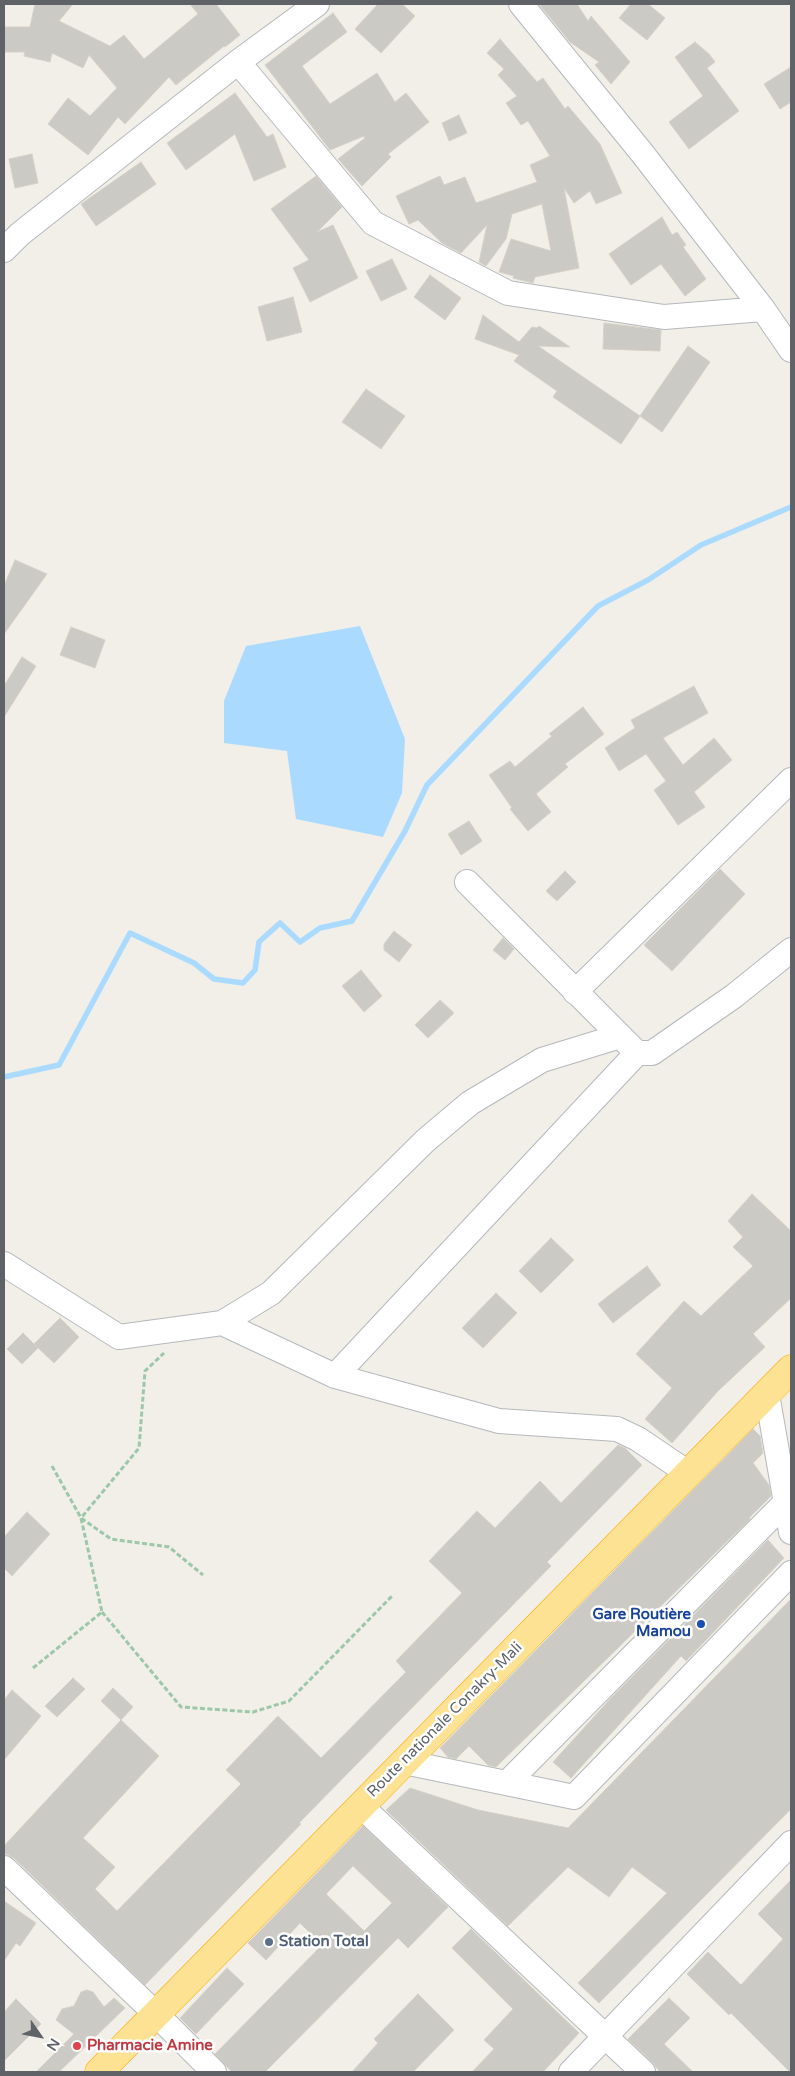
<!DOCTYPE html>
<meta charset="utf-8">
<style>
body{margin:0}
#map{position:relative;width:795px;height:2076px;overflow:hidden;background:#f1efe8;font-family:"Varela Round",sans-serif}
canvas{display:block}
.frame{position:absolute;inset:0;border:5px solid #5f6368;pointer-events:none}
.north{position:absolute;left:15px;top:2011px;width:50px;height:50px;-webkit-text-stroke:4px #fff;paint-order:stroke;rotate:123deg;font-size:14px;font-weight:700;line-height:20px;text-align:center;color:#5f6368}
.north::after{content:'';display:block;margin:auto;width:18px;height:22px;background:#5f6368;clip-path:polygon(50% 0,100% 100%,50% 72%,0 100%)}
</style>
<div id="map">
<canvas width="795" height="2076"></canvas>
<div class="frame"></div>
<div class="north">N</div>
</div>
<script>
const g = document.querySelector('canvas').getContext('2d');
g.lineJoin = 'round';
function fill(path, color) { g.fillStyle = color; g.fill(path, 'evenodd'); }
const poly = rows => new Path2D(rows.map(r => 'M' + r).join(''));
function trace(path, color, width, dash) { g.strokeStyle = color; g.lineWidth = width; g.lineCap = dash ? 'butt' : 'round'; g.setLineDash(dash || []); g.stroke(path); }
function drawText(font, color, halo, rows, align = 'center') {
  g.font = font + ' "Varela Round",sans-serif'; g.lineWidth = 5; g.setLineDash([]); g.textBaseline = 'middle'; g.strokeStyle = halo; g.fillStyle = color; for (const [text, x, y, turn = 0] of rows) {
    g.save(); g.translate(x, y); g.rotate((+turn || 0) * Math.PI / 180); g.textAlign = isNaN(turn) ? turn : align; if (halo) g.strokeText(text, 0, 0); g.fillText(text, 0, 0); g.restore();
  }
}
const water = poly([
 [360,626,405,739,402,793,383,837,296,819,287,751,224,743,224,701,246,646]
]);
const stream = poly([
 [4,1077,59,1065,130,933,194,963,214,979,243,983,255,970,259,942,280,923,300,942,320,928,352,921,405,831,427,785,598,606,648,580,701,545,791,507]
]);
const building = poly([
 [35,4,73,4,59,21,110,46,124,35,144,59,198,14,190,4,216,4,240,35,225,47,224,46,176,85,169,77,125,124,118,117,88,155,48,124,68,98,90,116,117,88,89,55,83,68,52,53,50,62,24,56,25,52,4,52,4,27,30,27,35,4],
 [378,4,402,4,415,16,381,53,355,29,378,4],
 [539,4,577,4,588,21,591,16,630,62,611,84,595,65,599,62,570,42,539,4],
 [631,4,648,4,665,18,647,40,619,18,631,4],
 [333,13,347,32,302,66,330,104,377,73,395,102,406,93,429,122,388,154,391,157,362,186,338,159,365,138,364,136,330,150,265,65,333,13],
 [500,39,537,82,543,78,565,109,568,106,600,144,622,193,596,204,590,191,574,203,564,188,579,268,535,277,533,283,513,278,514,276,499,272,511,239,551,251,542,204,512,214,506,239,486,266,479,262,487,225,461,253,442,243,418,220,409,224,396,196,440,176,444,185,465,177,476,203,537,182,530,165,550,156,528,121,521,125,506,103,517,96,498,75,504,69,487,53,500,39],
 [695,42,709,54,715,62,707,68,739,111,689,149,669,122,703,96,675,57,695,42],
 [791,67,791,102,780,109,764,84,791,67],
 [235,93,267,137,273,134,286,167,254,181,235,134,186,170,167,143,235,93],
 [459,115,467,133,449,141,442,123,459,115],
 [32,154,38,183,15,188,9,159,32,154],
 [141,162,156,184,96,226,81,204,141,162],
 [316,176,342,207,317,232,333,225,358,278,310,302,293,268,309,260,271,209,316,176],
 [662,217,672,235,677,232,686,245,683,247,706,279,685,296,661,264,631,285,609,254,662,217],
 [392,259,407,289,381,301,366,271,392,259],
 [430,275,461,298,445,320,414,297,430,275],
 [293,297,302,332,267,341,258,307,293,297],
 [483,315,519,342,532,327,537,328,539,326,570,347,538,346,640,416,621,444,553,397,557,391,514,361,519,355,475,339,483,315],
 [604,323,661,330,660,351,603,349,604,323],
 [688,346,710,362,662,432,640,416,688,346],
 [366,389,405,416,381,449,342,422,366,389],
 [15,560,47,574,4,634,4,586,15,560],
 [71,627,105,640,95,668,60,655,71,627],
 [22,657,36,666,4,717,4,686,22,657],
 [694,686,708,713,663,738,683,765,714,738,732,760,694,792,705,807,678,825,654,790,666,781,646,754,619,771,605,748,635,728,631,720,694,686],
 [583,707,604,734,565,764,568,767,536,794,551,812,528,831,510,809,512,808,489,775,510,761,515,767,552,736,549,734,583,707],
 [469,821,482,841,461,855,448,834,469,821],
 [720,869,745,894,672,971,644,945,720,869],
 [565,871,576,882,557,901,546,891,565,871],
 [394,931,412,945,399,962,384,950,384,944,394,931],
 [503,938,514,949,505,960,493,950,503,938],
 [361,970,382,996,364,1012,342,986,361,970],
 [440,1000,454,1013,428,1038,415,1025,440,1000],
 [752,1194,791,1231,791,1298,753,1334,765,1347,718,1391,672,1443,645,1419,672,1388,636,1354,684,1301,701,1316,753,1266,733,1247,743,1237,728,1221,752,1194],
 [551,1238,574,1260,541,1293,519,1271,551,1238],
 [647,1266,661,1285,613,1323,598,1304,647,1266],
 [496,1293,517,1313,483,1348,462,1328,496,1293],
 [60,1318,79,1337,54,1363,34,1344,60,1318],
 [23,1333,38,1348,22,1364,7,1349,23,1333],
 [753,1429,760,1436,763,1453,753,1463,769,1485,771,1496,749,1518,750,1519,496,1767,488,1765,469,1746,456,1759,448,1757,440,1748,753,1429],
 [618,1445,625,1448,642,1465,547,1562,551,1566,299,1823,301,1824,145,1985,14,1858,4,1853,4,1846,121,1720,101,1701,113,1688,133,1707,121,1720,159,1756,83,1838,115,1867,95,1889,117,1911,241,1784,226,1770,278,1716,321,1758,406,1672,396,1661,462,1593,429,1561,477,1511,495,1528,540,1481,561,1503,618,1445],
 [27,1512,50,1534,12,1576,4,1568,4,1537,27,1512],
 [768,1540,784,1558,686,1661,681,1656,571,1778,553,1762,611,1698,768,1540],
 [791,1599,791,1809,599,2003,578,1983,667,1893,632,1867,609,1897,568,1867,508,1926,386,1810,410,1788,478,1810,568,1828,791,1599],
 [73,1678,85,1689,57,1717,45,1706,73,1678],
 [12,1690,41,1716,4,1760,4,1700,12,1690],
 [363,1826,448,1907,408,1948,398,1938,265,2072,232,2072,215,2054,322,1945,300,1923,266,1960,248,1943,363,1826],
 [353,1866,392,1903,364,1931,326,1894,353,1866],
 [791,1880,791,2072,790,2072,731,2013,729,2015,687,1974,708,1952,741,1985,783,1939,758,1914,791,1880],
 [4,1901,36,1923,20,1946,16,1943,4,1961,4,1901],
 [471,1929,579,2033,543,2072,472,2072,494,2049,484,2040,513,2009,452,1948,471,1929],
 [227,1968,244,1984,196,2034,180,2018,227,1968],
 [87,1990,93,1992,104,2007,114,1998,125,2008,59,2072,36,2072,74,2034,56,2020,62,2009,74,2006,81,1992,87,1990],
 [418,1994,454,2030,413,2072,352,2072,378,2043,374,2039,418,1994],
 [669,1998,690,2018,664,2044,693,2072,660,2072,652,2062,628,2039,669,1998],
 [16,1999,41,2024,4,2061,4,2012,16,1999]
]);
const path = poly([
 [52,1466,81,1518,111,1539,169,1547,203,1575],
 [102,1612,181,1707,253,1712,289,1701,393,1595],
 [33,1668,102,1612,81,1518,139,1448,145,1371,164,1353]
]);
const minor = poly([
 [521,4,642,153,763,309,791,350],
 [238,62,373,223,508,293,664,317,763,309],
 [4,250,20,234,238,62,317,4],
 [467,882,637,1053,652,1053,734,996,791,950],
 [575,992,791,780],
 [4,1264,119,1337,222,1323,271,1293,425,1141,470,1103,542,1060,620,1036],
 [222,1323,335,1376,499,1421,617,1429,638,1439,688,1473],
 [335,1376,637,1053],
 [767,1394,791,1532],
 [404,1762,574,1797,791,1573],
 [507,1783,786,1502],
 [361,1806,643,2072],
 [4,1868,156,2014,214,2072],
 [571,2072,791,1843]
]);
const highway = poly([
 [99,2072,791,1369]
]);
const markers = [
 [701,1624,5,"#1a4fb4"],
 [269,1942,5,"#5c6f8a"],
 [77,2046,5,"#e0444e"]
];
const transitNames = [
 ["Gare Routière",691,1615],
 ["Mamou",691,1632]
];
const streetNames = [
 ["Route nationale Conakry-Mali",445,1720,-45]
];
const serviceNames = [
 ["Station Total",279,1942]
];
const healthNames = [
 ["Pharmacie Amine",87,2046]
];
fill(water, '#aadaff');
trace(stream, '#aadaff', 5.5);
fill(building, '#cccac5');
trace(building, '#d6d1c6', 1);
trace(minor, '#b5b8bc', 26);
trace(highway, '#f9ab00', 29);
trace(path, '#9cc7a9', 3, [5, 2.5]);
trace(minor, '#fff', 24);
trace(highway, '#fde293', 28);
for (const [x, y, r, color] of markers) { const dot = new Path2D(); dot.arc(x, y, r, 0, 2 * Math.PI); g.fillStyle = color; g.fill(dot); trace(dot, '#fff', 2); }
drawText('bold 15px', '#164399', '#fff', transitNames, 'right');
drawText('15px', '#5f6368', '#fff', streetNames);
drawText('bold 15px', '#4e5e75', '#fff', serviceNames, 'left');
drawText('bold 15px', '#be3a42', '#fff', healthNames, 'left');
</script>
